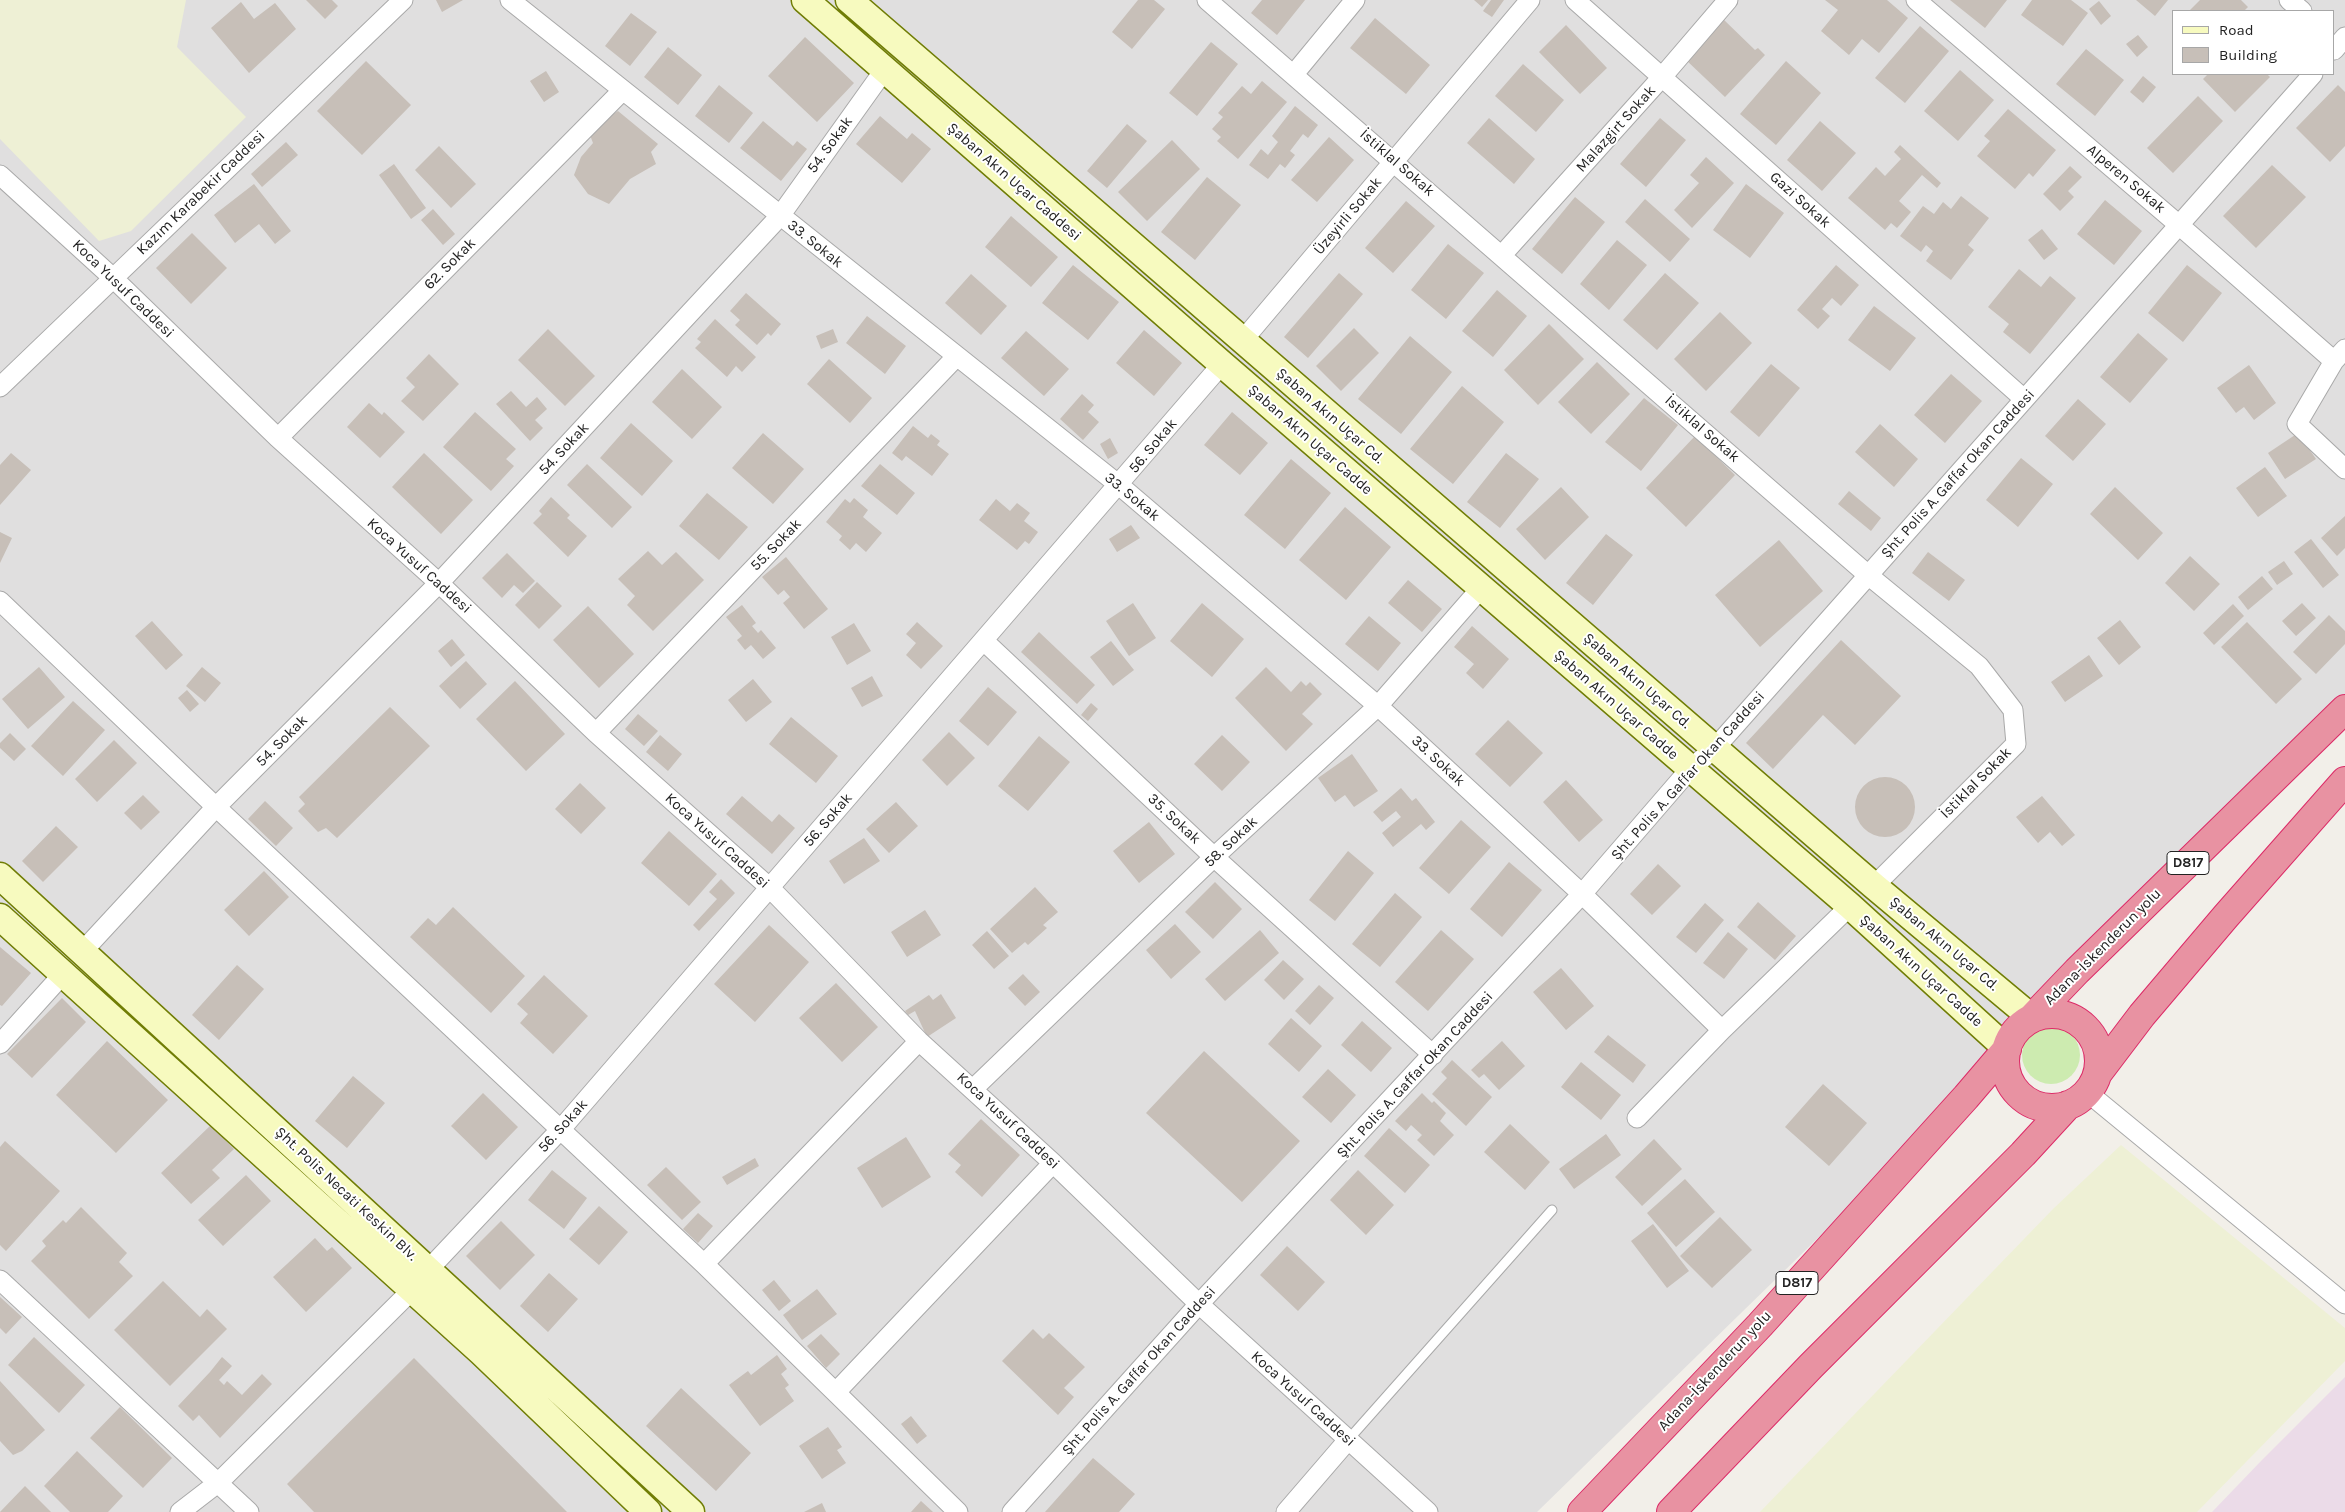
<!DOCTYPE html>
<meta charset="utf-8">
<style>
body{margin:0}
#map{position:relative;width:2345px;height:1512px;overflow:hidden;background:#f2efe9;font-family:Karla,sans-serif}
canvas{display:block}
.legend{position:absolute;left:2172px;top:10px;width:162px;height:65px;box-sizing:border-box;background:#fff;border:1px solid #a7a7a7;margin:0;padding:6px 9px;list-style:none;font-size:15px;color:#222}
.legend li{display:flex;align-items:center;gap:10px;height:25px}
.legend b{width:25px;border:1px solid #a7a7a7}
</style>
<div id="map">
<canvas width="2345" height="1512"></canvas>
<ul class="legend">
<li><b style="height:6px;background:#f7fabf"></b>Road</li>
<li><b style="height:14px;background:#c7bfb8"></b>Building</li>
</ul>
</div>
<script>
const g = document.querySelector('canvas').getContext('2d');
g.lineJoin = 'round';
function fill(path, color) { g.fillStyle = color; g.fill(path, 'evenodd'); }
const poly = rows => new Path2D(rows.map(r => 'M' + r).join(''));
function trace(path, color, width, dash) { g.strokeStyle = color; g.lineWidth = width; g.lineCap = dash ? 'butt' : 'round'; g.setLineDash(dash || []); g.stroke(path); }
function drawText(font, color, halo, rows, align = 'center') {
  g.font = font + ' Karla,sans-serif'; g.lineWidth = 4; g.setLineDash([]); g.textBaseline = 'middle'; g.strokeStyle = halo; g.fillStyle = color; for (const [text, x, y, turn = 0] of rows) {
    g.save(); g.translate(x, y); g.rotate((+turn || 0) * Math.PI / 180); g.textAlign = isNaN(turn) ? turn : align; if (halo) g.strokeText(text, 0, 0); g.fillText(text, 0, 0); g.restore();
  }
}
const residential = poly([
 [0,0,2345,0,2345,724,1537,1512,0,1512],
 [2174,11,2334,11,2334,74,2174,74]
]);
const industrial = poly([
 [2345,1377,2345,1512,2212,1512,2262,1460]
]);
const farmland = poly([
 [0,0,186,0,177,47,246,117,131,231,99,241,0,139],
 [2121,1145,2345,1328,2345,1361,2197,1512,1760,1512,2053,1209]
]);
const grass = poly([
 '2022 1055a29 29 0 1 1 58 0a29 29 0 1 1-58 0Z'
]);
const building = poly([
 [306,0,332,0,338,6,325,19],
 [436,0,463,0,442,12],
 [1138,0,1154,0,1165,9,1132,49,1112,32],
 [1262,0,1305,0,1277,35,1251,13],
 [1474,0,1488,0,1482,7],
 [1491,0,1504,0,1492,17,1483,11],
 [1825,0,1887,0,1908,18,1879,53,1862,39,1849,55,1821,31,1838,10],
 [1950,0,2007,0,1985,28],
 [2032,0,2071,0,2088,13,2063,46,2021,15],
 [2136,0,2168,0,2155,16],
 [2200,0,2241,0,2248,7,2244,11,2189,11],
 [2099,1,2111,16,2101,25,2089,9],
 [241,2,254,19,275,3,296,29,249,73,211,28],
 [631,13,657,32,630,66,605,46],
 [1375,18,1430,65,1406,94,1350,48],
 [1723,19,1755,50,1758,48,1765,55,1725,97,1685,59],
 [1566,25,1607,68,1580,94,1539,52],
 [1920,26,1949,51,1905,103,1875,78],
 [2138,35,2148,47,2137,57,2126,44],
 [805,37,854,83,817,122,768,76],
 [1211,42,1238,64,1197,116,1169,93],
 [668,47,702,75,678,105,644,77],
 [2086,49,2124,80,2095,116,2056,84],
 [366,61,411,105,362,155,317,111],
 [1786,61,1821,93,1776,145,1740,114],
 [1523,64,1564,100,1536,132,1495,96],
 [1960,70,1994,100,1958,141,1924,111],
 [546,71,559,92,544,102,530,81],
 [2208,74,2267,74,2270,77,2235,112,2203,79],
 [2143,76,2156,87,2143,103,2130,92],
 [1262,81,1287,102,1238,159,1217,141,1221,137,1212,129,1223,117,1218,113,1242,86,1251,94],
 [719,85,753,113,729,143,695,116],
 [2338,85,2345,92,2345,146,2330,162,2296,128],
 [2198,96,2223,121,2173,173,2147,148],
 [1295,106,1318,125,1308,138,1303,134,1290,151,1295,155,1285,168,1280,164,1268,179,1249,165,1261,149,1268,155,1278,142,1272,136],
 [2008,109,2056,150,2033,177,2029,173,2015,189,1977,156,1990,141,1984,136],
 [618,111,658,144,651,152,656,164,630,179,609,204,588,194,574,175,581,157,593,143,588,130],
 [880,116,907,139,912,133,931,149,902,183,856,144],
 [1489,118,1535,159,1514,184,1467,143],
 [1660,118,1686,140,1646,187,1620,164],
 [763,121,793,146,797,141,807,149,781,181,740,148],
 [1820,121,1856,153,1822,191,1787,160],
 [1127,124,1147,141,1107,188,1087,171],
 [1329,137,1354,160,1317,202,1291,180],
 [1172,140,1200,169,1147,221,1118,192],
 [286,142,298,155,262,187,251,174],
 [1900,145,1941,183,1937,188,1922,175,1899,201,1911,212,1897,228,1891,223,1885,230,1848,198,1876,167,1885,176,1901,159,1894,152],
 [439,146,476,184,451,208,415,170],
 [1706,157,1734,183,1692,228,1674,210,1699,183,1690,175],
 [394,164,426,208,411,219,379,175],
 [2272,165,2306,197,2256,248,2223,216],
 [2070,166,2082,177,2068,191,2074,197,2060,211,2043,194],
 [1207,177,1241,205,1195,260,1161,232],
 [254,184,291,231,275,244,259,224,235,243,214,215],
 [1746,184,1784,213,1750,258,1713,230],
 [1961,196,1989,218,1968,245,1974,250,1951,280,1926,261,1933,251,1926,245,1921,252,1900,236,1923,206,1934,214,1943,202,1951,209],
 [1575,197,1605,222,1562,274,1532,249],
 [1645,199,1690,239,1670,262,1625,222],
 [2105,200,2142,231,2114,265,2077,234],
 [1406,201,1435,226,1393,273,1365,248],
 [433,209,455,234,443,245,421,220],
 [1011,216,1058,257,1031,287,985,247],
 [2042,229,2058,249,2044,260,2028,240],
 [192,233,227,268,191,304,156,268],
 [1617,240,1647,265,1609,310,1580,284],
 [1448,244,1484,273,1446,319,1411,290],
 [1073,265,1119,302,1088,340,1042,303],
 [1836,265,1859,285,1841,306,1832,298,1822,309,1830,316,1818,329,1797,310],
 [2187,265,2222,293,2183,342,2148,313],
 [2019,269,2041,287,2050,276,2076,298,2030,354,2003,332,2009,324,1988,307],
 [1339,273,1363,294,1308,358,1284,337],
 [1665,273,1699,303,1657,350,1623,320],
 [971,274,1007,306,981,335,945,303],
 [1497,290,1527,316,1493,357,1462,331],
 [746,293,781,324,771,336,768,333,757,345,735,325,740,320,730,311],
 [1874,306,1916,338,1890,371,1848,340],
 [1720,312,1752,343,1706,391,1674,359],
 [867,316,906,346,885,374,846,343],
 [715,319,756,357,742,372,736,366,727,377,695,348,701,342,697,339],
 [1549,324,1584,359,1538,405,1504,370],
 [1354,328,1379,353,1341,391,1316,366],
 [548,329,595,376,565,406,518,360],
 [833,329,838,342,821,349,816,336],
 [1144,330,1182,363,1154,396,1116,363],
 [1026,331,1069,369,1044,396,1001,358],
 [2138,333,2168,359,2130,403,2100,377],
 [1410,336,1452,372,1401,434,1358,399],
 [429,354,459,384,423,421,401,401,415,387,406,378],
 [829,359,872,398,850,423,807,384],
 [1597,362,1630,394,1591,434,1558,402],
 [1771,364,1800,388,1759,437,1730,412],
 [2249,365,2276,403,2254,420,2244,407,2236,413,2217,388],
 [682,369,722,407,692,439,652,402],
 [1951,374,1982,401,1945,443,1914,415],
 [1462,386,1504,422,1453,484,1410,449],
 [511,391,526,407,537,397,547,409,535,420,543,428,530,441,496,404],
 [1082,394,1094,405,1088,412,1099,422,1083,440,1060,419],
 [1644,398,1678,425,1641,471,1605,442],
 [2078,399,2106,424,2073,461,2045,436],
 [369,403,382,415,384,412,405,432,380,458,347,427],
 [475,412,516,449,506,459,514,466,491,491,443,447],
 [1232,412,1268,443,1240,475,1204,445],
 [631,423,673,461,642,496,600,458],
 [1880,424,1918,459,1894,487,1855,452],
 [913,426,928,438,931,434,940,441,937,445,949,454,932,476,906,456,902,461,892,453],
 [763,433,804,469,773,504,732,468],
 [2298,433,2316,459,2285,479,2268,453],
 [1695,436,1735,475,1686,527,1646,488],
 [1110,438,1118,453,1108,459,1100,444],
 [11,453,31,470,0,505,0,465],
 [424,453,473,500,441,534,392,487],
 [1506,453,1539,479,1500,528,1467,502],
 [2021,458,2053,484,2018,527,1986,500],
 [1291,459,1331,493,1285,549,1244,515],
 [587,464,632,507,612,528,567,485],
 [880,464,915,493,897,515,861,486],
 [2265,467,2287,496,2258,517,2236,488],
 [1561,487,1589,517,1545,560,1516,529],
 [2115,487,2163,533,2138,560,2090,514],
 [1849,491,1881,518,1871,531,1838,504],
 [707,493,748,527,719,560,679,526],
 [551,497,570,515,567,518,587,536,568,557,533,523,542,514,539,511],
 [854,498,868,510,863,517,882,533,866,552,856,543,850,550,839,540,842,536,826,522,845,499,850,503],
 [996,499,1010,511,1017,503,1030,513,1024,521,1038,532,1029,544,1025,541,1017,550,979,520],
 [1345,507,1391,547,1346,600,1299,560],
 [2345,516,2345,548,2337,556,2321,538],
 [1131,525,1140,538,1117,552,1109,539],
 [0,532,12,538,0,563],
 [1606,534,1633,555,1593,605,1566,583],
 [2311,539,2339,575,2323,588,2294,552],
 [1779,540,1823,591,1760,647,1715,595],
 [648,551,662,565,676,552,704,580,653,631,627,605,635,596,618,579],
 [1928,552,1965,580,1949,601,1912,573],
 [507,553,535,581,523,593,514,585,502,598,482,578],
 [2190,556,2220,584,2194,611,2165,583],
 [786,557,828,609,804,629,783,603,790,597,784,590,778,595,762,577],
 [2284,561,2293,574,2277,585,2268,572],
 [2262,576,2273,589,2248,610,2238,597],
 [1408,580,1442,609,1422,632,1388,603],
 [537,582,562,606,539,629,515,605],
 [1133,603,1156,638,1129,656,1106,621],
 [1202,603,1244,639,1212,677,1170,641],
 [2302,603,2316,618,2296,636,2282,621],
 [2233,604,2244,616,2214,645,2203,633],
 [742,605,756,623,752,626,758,633,761,630,776,648,763,659,751,645,745,650,737,640,742,636,726,617],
 [588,606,634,654,599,688,553,640],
 [2329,615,2345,631,2345,644,2316,674,2293,652],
 [1369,616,1401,643,1378,671,1345,644],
 [2120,620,2141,647,2119,665,2097,638],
 [152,621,183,655,166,670,135,636],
 [917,622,943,646,921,669,906,655,916,643,906,634],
 [2247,622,2302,679,2276,704,2221,647],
 [854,623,871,651,847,665,831,637],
 [1472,626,1509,659,1483,689,1466,673,1474,664,1454,647],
 [1039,632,1095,685,1077,704,1021,652],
 [452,639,465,655,451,667,438,651],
 [1841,640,1901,696,1855,745,1823,715,1773,769,1746,743],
 [1111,641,1134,670,1113,686,1090,657],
 [2089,655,2103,676,2065,702,2051,682],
 [466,661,487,684,460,709,439,686],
 [39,667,65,697,28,729,2,699],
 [202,667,221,683,205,702,186,686],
 [1266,667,1291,692,1301,681,1306,686,1310,682,1322,694,1302,714,1313,724,1286,751,1235,698],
 [872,676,883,696,862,707,851,688],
 [753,679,772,702,746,722,728,700],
 [515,681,565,734,526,771,476,719],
 [988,687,1017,712,988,746,959,721],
 [187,690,199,704,190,712,178,698],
 [73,701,105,730,63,776,31,746],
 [1091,703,1098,709,1088,721,1081,715],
 [390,707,430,746,337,838,326,828,318,832,298,811,305,804,299,797],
 [638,714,658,731,644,746,625,729],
 [791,717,838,756,816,783,769,744],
 [1508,720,1543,753,1510,787,1475,754],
 [949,732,975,758,947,786,922,760],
 [10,733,26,749,14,761,0,748,0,743],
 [660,735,682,754,668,771,646,752],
 [1222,735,1250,762,1222,791,1194,764],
 [1039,736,1070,762,1028,811,998,786],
 [114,740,137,763,97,802,75,779],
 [1352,754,1378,791,1354,807,1345,795,1335,802,1318,778],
 '1855 807a30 30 0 1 1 60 0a30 30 0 1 1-60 0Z',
 [1566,780,1603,820,1579,842,1543,802],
 [580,783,606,808,581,834,555,809],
 [1401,788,1412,801,1416,798,1435,822,1426,830,1421,824,1393,847,1382,833,1401,817,1396,811,1382,822,1373,812],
 [143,795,160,812,141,830,124,813],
 [742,796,772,822,779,814,795,828,772,854,726,814],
 [2042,796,2075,835,2062,846,2050,832,2038,843,2016,817],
 [265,801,293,828,276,846,248,819],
 [896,802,918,826,889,853,866,829],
 [1461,820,1491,847,1449,894,1419,868],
 [1149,822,1175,854,1139,883,1113,851],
 [56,826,78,847,43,882,22,861],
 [669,831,717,874,689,906,641,863],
 [864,838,880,861,844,884,829,861],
 [1348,851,1374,873,1335,921,1309,900],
 [1509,862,1542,890,1502,937,1470,909],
 [1658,864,1681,886,1652,915,1630,894],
 [264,871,289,897,249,936,224,910],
 [721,879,735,893,699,931,693,925,717,899,709,892],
 [1215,882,1242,909,1213,939,1185,912],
 [1035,887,1058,912,1043,925,1047,928,1028,945,1025,942,1012,953,990,929],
 [1395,893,1422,917,1380,967,1352,944],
 [1758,902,1796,936,1775,960,1737,927],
 [1705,903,1724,920,1696,953,1676,937],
 [453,907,525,976,491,1013,410,937,428,918,436,925],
 [925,910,941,935,907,957,891,932],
 [1175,924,1201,952,1171,979,1146,950],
 [769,925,809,962,755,1022,714,984],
 [1260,930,1279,953,1225,1001,1205,979],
 [1441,930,1474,959,1428,1011,1395,982],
 [987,931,1009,956,994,969,972,945],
 [1728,932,1748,949,1724,979,1703,963],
 [0,947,31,973,2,1006,0,1005],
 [1283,960,1304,979,1284,1000,1264,980],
 [237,965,264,989,219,1040,192,1015],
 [1561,968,1594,1006,1566,1030,1533,992],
 [1023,974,1040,992,1025,1006,1008,988],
 [544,975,588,1016,553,1054,520,1023,528,1014,517,1004],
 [836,983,878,1027,842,1062,799,1018],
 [1319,985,1334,998,1310,1025,1295,1011],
 [941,994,956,1018,927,1037,915,1011,908,1015,905,1011,929,995,933,1000],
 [62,998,86,1022,32,1078,7,1054],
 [1291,1018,1322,1046,1299,1072,1268,1044],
 [1362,1021,1392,1048,1371,1072,1341,1045],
 [1608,1035,1646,1065,1633,1083,1594,1052],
 [107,1041,168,1100,116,1153,56,1095],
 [1502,1041,1525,1066,1499,1090,1484,1074,1479,1078,1471,1070],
 [1204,1051,1300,1141,1242,1202,1146,1113],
 [1452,1060,1492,1097,1466,1126,1432,1094,1447,1078,1441,1072],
 [1581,1062,1621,1095,1601,1120,1561,1087],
 [1328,1069,1356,1095,1331,1123,1302,1097],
 [353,1076,385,1103,347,1148,315,1121],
 [1823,1084,1867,1123,1829,1166,1785,1127],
 [483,1093,518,1127,486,1160,451,1126],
 [1422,1093,1432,1103,1434,1101,1446,1113,1440,1121,1454,1135,1434,1156,1417,1140,1422,1135,1411,1125,1406,1131,1395,1121],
 [981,1119,1020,1155,982,1197,955,1172,961,1165,948,1154],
 [1510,1124,1550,1162,1525,1190,1484,1152],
 [211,1125,234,1149,212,1170,220,1178,191,1204,161,1173],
 [1389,1128,1430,1165,1405,1193,1364,1156],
 [1606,1134,1621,1155,1574,1189,1559,1169],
 [906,1137,931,1177,882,1208,857,1168],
 [1654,1139,1682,1169,1642,1206,1615,1177],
 [5,1141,60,1191,6,1251,0,1245,0,1147],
 [755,1158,759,1166,727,1185,722,1177],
 [666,1167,701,1202,682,1220,647,1185],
 [552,1170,587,1198,564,1229,528,1200],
 [1358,1170,1394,1205,1366,1235,1330,1200],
 [246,1175,271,1201,223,1246,198,1220],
 [1685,1179,1715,1212,1676,1247,1647,1213],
 [599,1206,628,1232,599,1265,569,1239],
 [81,1207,127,1253,119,1262,133,1276,89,1319,31,1261,46,1246,42,1241,63,1220,66,1223],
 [698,1213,713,1226,698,1243,683,1229],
 [1720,1217,1752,1250,1712,1288,1680,1256],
 [501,1221,535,1255,500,1290,466,1256],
 [1653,1224,1689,1271,1667,1288,1631,1241],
 [315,1238,327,1251,332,1247,352,1268,306,1312,273,1277],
 [1287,1246,1325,1282,1298,1311,1260,1275],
 [549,1273,578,1299,548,1332,520,1306],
 [774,1280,791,1301,779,1311,762,1290],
 [163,1281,200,1317,207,1309,227,1329,170,1386,114,1330],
 [817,1289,837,1314,802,1340,783,1315],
 [0,1297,22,1317,6,1334,0,1328],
 [1033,1329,1043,1339,1049,1333,1085,1367,1064,1388,1074,1397,1058,1415,1002,1361],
 [821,1334,840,1354,826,1368,807,1346],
 [34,1337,85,1385,59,1413,8,1365],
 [777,1355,787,1369,781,1374,789,1385,785,1388,794,1401,760,1426,729,1385,748,1371,751,1375],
 [222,1357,232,1366,219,1380,224,1385,227,1381,242,1395,262,1374,272,1384,220,1438,199,1415,193,1421,178,1406,210,1372],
 [414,1358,567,1512,314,1512,287,1484],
 [0,1381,45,1430,22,1451,13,1455,0,1441],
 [681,1388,751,1453,716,1491,646,1426],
 [120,1407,172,1458,143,1488,90,1438],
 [911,1416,927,1436,917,1444,901,1424],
 [828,1427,842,1447,837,1450,846,1463,822,1479,799,1446],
 [77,1451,123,1496,108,1512,70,1512,44,1486],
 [1093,1458,1135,1494,1119,1512,1045,1512],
 [25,1486,51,1512,0,1512],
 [921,1501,933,1512,911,1512],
 [822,1503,826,1512,804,1512]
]);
const lane = poly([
 [1348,1440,1552,1210]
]);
const street = poly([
 [510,0,1119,485,1378,706,1582,894,1722,1030],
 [1207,0,1868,575,1979,666,2013,710,2016,744,1874,886],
 [1575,0,2024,399],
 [1916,0,2179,225,2334,361],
 [2289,0,2302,11],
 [2334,50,2345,37],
 [1294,74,1355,0],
 [0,175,113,278,278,438,439,583,596,733,769,887,919,1041,1053,1163,1199,1304,1428,1512],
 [1502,255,1662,77,1728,0],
 [1243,340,1530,0],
 [2345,349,2334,361,2297,424,2345,469],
 [0,387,403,0],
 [278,438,623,90],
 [0,601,216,807,704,1264,958,1512],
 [984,641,1214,857,1433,1055],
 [596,733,956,357],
 [82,952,216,807,439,583,780,216,885,69],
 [0,1044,63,974],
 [973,1089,1214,857,1378,706,1482,587],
 [2087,1092,2345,1304],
 [1637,1118,1722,1030,1850,906],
 [704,1264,919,1041],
 [428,1270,561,1129,1222,364],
 [0,1280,249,1512],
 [836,1392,1053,1163],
 [180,1512,219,1482,412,1290],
 [1012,1512,1199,1304,1582,894,1690,769,1715,748,2313,74],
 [1286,1512,1348,1440]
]);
const secondary = poly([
 [805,0,1222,364,1850,906,2007,1049],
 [849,0,1874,886,2032,1018],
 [0,876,691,1512],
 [0,917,481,1352,648,1512]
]);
const highway = poly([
 '2005 1061a47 47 0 1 1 94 0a47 47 0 1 1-94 0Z',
 [2032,1018,2077,971,2345,709],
 [2098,1073,2142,1015,2226,916,2345,781],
 [1582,1512,1760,1325,1966,1097,2007,1049],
 [1671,1512,1811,1366,2023,1154,2068,1105]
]);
const shields = [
 [2188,863,42],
 [1797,1283,42]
];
const shieldNames = [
 ["D817",2188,863],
 ["D817",1797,1283]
];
const streetNames = [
 ["Malazgirt Sokak",1616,129,-48],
 ["54. Sokak",830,145,-54],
 ["İstiklal Sokak",1397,163,41],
 ["Alperen Sokak",2126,179,40],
 ["Şaban Akın Uçar Caddesi",1014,182,41],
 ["Kazım Karabekir Caddesi",201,193,-44],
 ["Gazi Sokak",1800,200,42],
 ["Üzeyirli Sokak",1348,216,-50],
 ["33. Sokak",815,244,39],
 ["62. Sokak",450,264,-45],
 ["Koca Yusuf Caddesi",123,289,44],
 ["Şaban Akın Uçar Cd.",1330,416,41],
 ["İstiklal Sokak",1702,429,41],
 ["Şaban Akın Uçar Cadde",1310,440,41],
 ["56. Sokak",1153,446,-50],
 ["54. Sokak",564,449,-47],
 ["Şht. Polis A. Gaffar Okan Caddesi",1958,474,-48],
 ["33. Sokak",1132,497,40],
 ["55. Sokak",776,545,-46],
 ["Koca Yusuf Caddesi",419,566,42],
 ["Şaban Akın Uçar Cd.",1637,681,41],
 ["Şaban Akın Uçar Cadde",1616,705,41],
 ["54. Sokak",282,741,-45],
 ["33. Sokak",1438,761,43],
 ["Şht. Polis A. Gaffar Okan Caddesi",1688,776,-48],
 ["İstiklal Sokak",1976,783,-45],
 ["35. Sokak",1174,819,43],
 ["56. Sokak",828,820,-49],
 ["Koca Yusuf Caddesi",717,841,42],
 ["58. Sokak",1231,842,-43],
 ["Şaban Akın Uçar Cd.",1944,944,40],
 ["Adana-İskenderun yolu",2103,947,-45],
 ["Şaban Akın Uçar Cadde",1921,971,42],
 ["Şht. Polis A. Gaffar Okan Caddesi",1415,1075,-47],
 ["Koca Yusuf Caddesi",1008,1121,43],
 ["56. Sokak",563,1126,-48],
 ["Şht. Polis Necati Keskin Blv.",346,1194,43],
 ["Şht. Polis A. Gaffar Okan Caddesi",1139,1371,-48],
 ["Adana-İskenderun yolu",1715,1371,-47],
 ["Koca Yusuf Caddesi",1303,1399,42]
];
fill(residential, '#e0dfdf');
fill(industrial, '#ebdbe8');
fill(farmland, '#eef0d5');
fill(grass, '#cdebb0');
fill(building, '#c7bfb8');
trace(lane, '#a9a9a9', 11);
trace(street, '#a9a9a9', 21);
trace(secondary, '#707d05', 29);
trace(highway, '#dc2a67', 30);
trace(lane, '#fff', 9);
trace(street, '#fff', 19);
trace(secondary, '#f7fabf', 26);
trace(highway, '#e892a2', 28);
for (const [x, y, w] of shields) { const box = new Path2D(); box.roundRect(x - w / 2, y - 11.5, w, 23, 4); g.fillStyle = '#fff'; g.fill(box); trace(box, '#222', 1); }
drawText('bold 14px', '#222', null, shieldNames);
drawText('15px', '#222', '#fff', streetNames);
</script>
